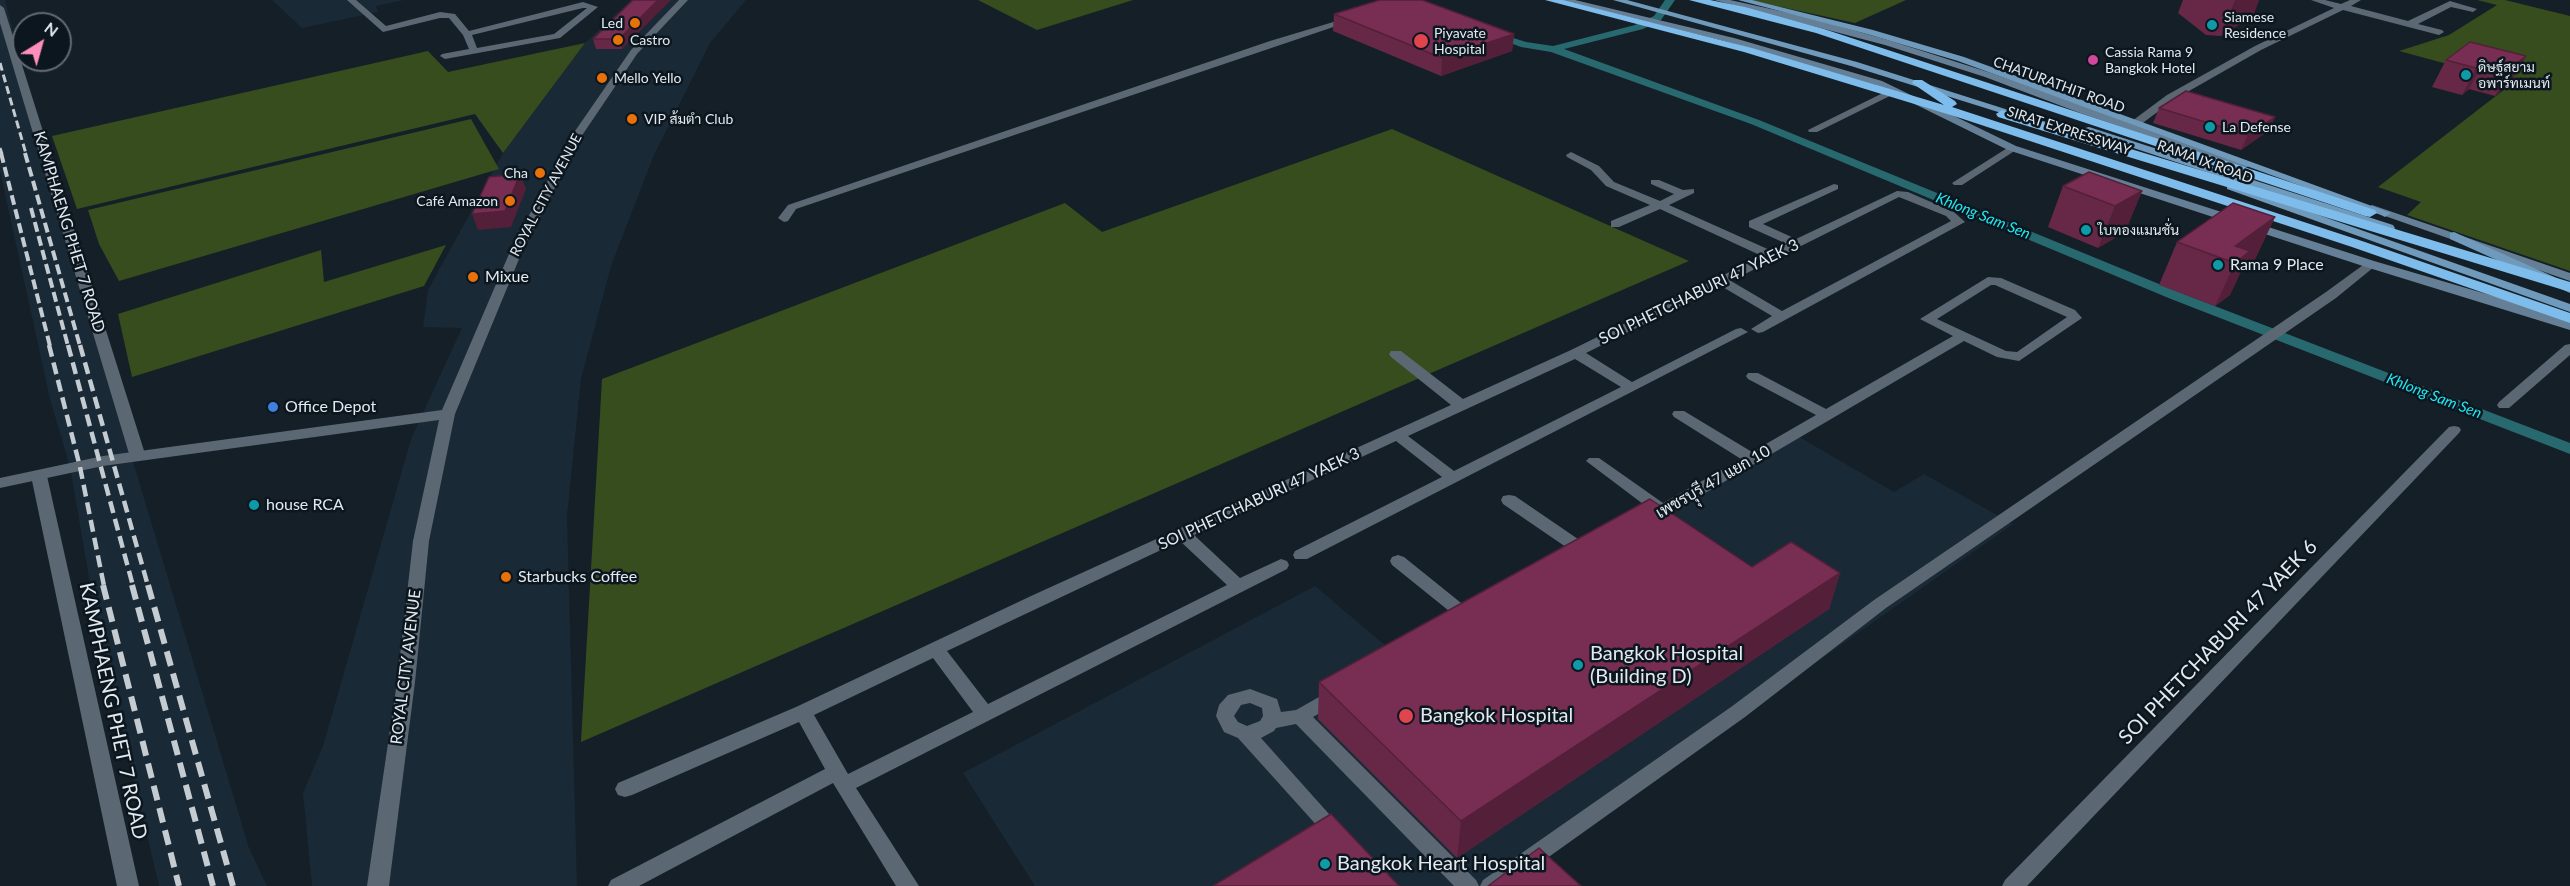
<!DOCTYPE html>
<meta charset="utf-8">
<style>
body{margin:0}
#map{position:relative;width:2570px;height:886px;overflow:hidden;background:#151f28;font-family:Lato,sans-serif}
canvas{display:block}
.north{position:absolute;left:12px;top:12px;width:60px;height:60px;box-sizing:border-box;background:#0c161e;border:2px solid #626a72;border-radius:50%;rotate:37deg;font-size:16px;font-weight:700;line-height:24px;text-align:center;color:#e2e9ef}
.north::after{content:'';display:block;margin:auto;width:21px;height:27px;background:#fe8ebc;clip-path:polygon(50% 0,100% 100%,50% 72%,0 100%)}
</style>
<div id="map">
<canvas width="2570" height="886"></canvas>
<div class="north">N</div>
</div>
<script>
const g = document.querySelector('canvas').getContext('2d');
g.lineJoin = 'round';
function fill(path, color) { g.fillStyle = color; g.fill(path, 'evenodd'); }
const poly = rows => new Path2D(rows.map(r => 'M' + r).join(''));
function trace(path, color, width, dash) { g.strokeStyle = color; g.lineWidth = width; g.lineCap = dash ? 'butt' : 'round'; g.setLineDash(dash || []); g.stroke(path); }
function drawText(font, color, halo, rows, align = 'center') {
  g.font = font + ' Lato,Sarabun,sans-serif'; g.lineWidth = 5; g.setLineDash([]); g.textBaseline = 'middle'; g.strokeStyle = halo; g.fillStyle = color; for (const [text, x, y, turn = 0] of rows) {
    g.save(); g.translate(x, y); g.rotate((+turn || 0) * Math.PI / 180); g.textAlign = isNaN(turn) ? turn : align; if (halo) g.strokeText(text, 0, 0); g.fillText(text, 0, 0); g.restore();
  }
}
const built = poly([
 [0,0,5,0,64,228,128,445,249,848,267,886,159,886,96,618,70,467,50,399,0,171],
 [272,0,404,0,376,6,378,12,302,28],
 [631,0,746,0,710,43,654,155,611,266,581,379,567,516,577,886,312,886,303,793,323,746,411,439,462,328,423,327,428,290,503,153,585,43],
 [1796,435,1894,492,1924,474,2013,524,1524,868,1543,886,1035,886,963,773,1315,586,1400,658]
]);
const green = poly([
 [978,0,1133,0,1037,30],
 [1749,0,1906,0,1855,23],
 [2477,0,2505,0,2570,16,2570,271,2407,215,2421,202,2378,187,2514,82,2399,51,2449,35,2497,5],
 [585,43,503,153,475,114,77,209,52,136,428,51,448,72],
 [471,119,499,169,119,281,99,244,88,210],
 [1392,129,1689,261,581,742,602,379,1065,203,1102,232],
 [446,245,424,286,132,377,118,314,321,250,324,282]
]);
const canal = poly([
 [1665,0,1675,0,1661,20,1643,29,1564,49,1759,120,2181,293,2570,443,2570,454,2171,299,1751,124,1551,52,1521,47,1486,34,1491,31,1526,42,1553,46,1635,25,1654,16,1665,0]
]);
const minor = poly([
 [347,0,356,0,386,26,440,12,455,14,469,31,583,2,598,7,560,38,445,59,440,56,442,54,469,49,463,35,449,18,440,18,383,32,347,0],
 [583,8,587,8,554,34,477,48,472,35,583,8],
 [679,0,688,0,637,54,583,134,524,247,455,414,429,541,415,682,389,886,367,886,397,682,413,541,439,420,103,466,0,488,0,478,103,456,442,410,512,247,573,134,631,50,679,0],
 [2311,0,2325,0,2341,4,2350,0,2361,0,2351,6,2408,21,2450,1,2477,9,2473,12,2451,7,2418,24,2442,30,2444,32,2439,35,2343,10,2261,50,2175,99,2140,125,2132,125,2132,121,2167,95,2255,46,2334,8,2311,0],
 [1350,17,1357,19,796,209,788,221,784,222,778,218,788,205,1270,41,1350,17],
 [1891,89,1900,91,1817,132,1809,132,1808,130,1891,89],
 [2012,145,2017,148,2016,150,1962,185,1954,185,1952,183,2012,145],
 [1571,152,1599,166,1614,182,1660,201,1674,194,1651,184,1651,180,1659,180,1683,190,1694,189,1694,193,1669,205,1772,251,1787,244,1749,227,1749,221,1834,184,1838,185,1838,189,1763,224,1796,239,1897,191,1908,192,1954,212,1965,222,1763,332,1758,333,1751,329,1772,316,1721,286,1586,353,1632,382,1736,329,1741,328,1748,332,1307,559,1295,559,1293,555,1295,551,1442,477,1396,441,1194,535,1240,578,1281,559,1287,561,1289,565,1287,569,856,788,919,886,896,886,833,783,639,886,608,886,611,880,825,769,799,722,632,795,625,797,618,795,615,789,618,783,796,707,1031,596,1451,405,1391,357,1389,354,1391,351,1401,351,1463,399,1571,350,1762,256,1660,209,1619,227,1611,227,1611,221,1650,205,1606,186,1591,170,1567,157,1566,155,1571,152],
 [1899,197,1946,216,1951,221,1782,311,1731,281,1899,197],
 [1575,359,1621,387,1454,471,1408,436,1575,359],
 [1180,541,1227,585,988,704,947,651,1180,541],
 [933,658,973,712,848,774,814,715,933,658],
 [2370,260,2376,264,2374,267,2336,298,1886,608,1745,717,1508,886,1480,886,1483,880,1731,707,1874,600,2326,292,2370,260],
 [1988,277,2001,278,2075,310,2082,318,2019,361,1997,357,1964,341,1654,523,1642,523,1640,519,1642,515,1651,510,1586,461,1589,458,1599,458,1663,503,1741,459,1674,417,1672,414,1674,411,1684,411,1752,452,1816,415,1748,379,1746,376,1748,373,1758,373,1826,409,1953,336,1920,319,1988,277],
 [1991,285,1995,285,2067,317,2017,352,2006,351,1937,319,1991,285],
 [2570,344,2570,355,2509,408,2499,408,2497,405,2499,402,2565,345,2570,344],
 [2454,426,2459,427,2461,430,2459,433,2027,886,2002,886,2005,880,2449,427,2454,426],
 [1509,495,1515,496,1594,550,1596,554,1594,558,1582,558,1503,504,1501,500,1503,496,1509,495],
 [1398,555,1404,557,1476,615,1479,619,1476,623,1464,623,1392,565,1390,561,1392,557,1398,555],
 [1335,688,1342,690,1344,695,1342,700,1313,717,1476,880,1479,886,1454,886,1296,724,1276,728,1274,731,1261,738,1346,833,1343,839,1336,841,1329,839,1238,738,1224,732,1216,716,1219,705,1228,695,1250,689,1277,699,1281,712,1296,710,1335,688],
 [1250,703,1262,708,1263,716,1260,721,1247,726,1238,722,1234,716,1241,705,1250,703]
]);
const tertiary = poly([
 [0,5,4,8,146,457,143,460,133,460,130,457,0,23,0,5],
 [39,471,47,476,139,886,117,886,31,476,39,471]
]);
const secondary = poly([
 [1560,0,1575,0,1734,38,1882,81,2016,146,2374,261,2507,300,2570,322,2570,330,2366,267,2008,150,1876,85,1728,42,1560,0],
 [1714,0,1730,0,1807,17,1891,41,1991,73,2251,165,2245,168,2241,167,2080,113,1985,77,1885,45,1714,0],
 [2372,205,2570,273,2570,281,2368,210,2366,208,2372,205]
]);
const primary = poly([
 [1613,0,1627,0,1857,62,2103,140,2098,143,2094,142,1851,66,1613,0],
 [1738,0,1752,0,1873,30,1964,57,2391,213,2385,217,2381,215,1958,61,1867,34,1738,0],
 [2089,127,2393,225,2395,228,2393,231,2385,231,2085,132,2085,128,2089,127],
 [2231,184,2570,304,2570,312,2227,189,2227,185,2231,184],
 [2454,232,2570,284,2570,293,2450,239,2450,233,2454,232]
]);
const motorway = poly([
 [1545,0,1563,0,1752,48,1944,105,1912,83,1914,80,1922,80,1955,101,1957,104,1952,107,2362,241,2570,313,2570,323,2352,247,1957,117,1744,52,1545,0],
 [1689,0,1710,0,1745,7,1824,29,2375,210,2377,213,2370,217,2365,216,1816,33,1689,0],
 [2002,110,2570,282,2570,292,1998,117,1996,114,2002,110]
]);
const railFar3 = poly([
 [0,63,26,154],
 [0,148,2,154]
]);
const railFar2 = poly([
 [1,153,50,346],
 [25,153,80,346],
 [31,208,68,346]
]);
const railFar1 = poly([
 [49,345,80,467,104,586],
 [68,345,133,586],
 [80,345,148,586]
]);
const rail = poly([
 [103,585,179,886],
 [132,585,213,886],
 [148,585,233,886]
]);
const wall = poly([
 [633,0,622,49,596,49,593,39],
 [2183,0,2259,0,2253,16,2221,36,2206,35,2178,13],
 [1334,14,1514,34,1512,51,1441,76,1333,31],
 [2526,56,2511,82,2495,96,2469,89,2462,95,2432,87,2446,60],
 [2159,108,2275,117,2268,131,2241,150,2153,123],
 [2063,186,2142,191,2125,232,2098,248,2048,227],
 [2275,217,2255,259,2242,269,2230,295,2215,306,2159,285,2177,242],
 [1752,567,1840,573,1829,609,1457,858,1318,719,1319,682]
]);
const shadedWall = poly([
 [658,0,671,0,622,49,619,39],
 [2235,0,2259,0,2253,16,2221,36],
 [1514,34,1512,51,1441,76,1442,58],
 [2526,56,2511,82,2495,96,2509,69],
 [2483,63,2469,89,2462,95,2476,68],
 [2275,117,2268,131,2241,150,2248,135],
 [520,174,526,189,511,227,478,230,472,214],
 [2142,191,2125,232,2098,248,2115,206],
 [2275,217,2255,259,2242,269,2230,295,2215,306,2235,263,2235,246],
 [1840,573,1829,609,1457,858,1461,821]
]);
const building = poly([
 [633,0,658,0,619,39,593,39,633,0],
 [1380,0,1422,0,1514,34,1442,58,1334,14,1380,0],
 [2470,42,2526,56,2509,69,2483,63,2476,68,2446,60,2470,42],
 [2186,91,2275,117,2248,135,2159,108,2186,91],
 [2089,172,2142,191,2115,206,2063,186,2089,172],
 [520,174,505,211,472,214,489,177,520,174],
 [2233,203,2275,217,2235,246,2250,251,2235,263,2177,242,2233,203],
 [1650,499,1752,567,1791,542,1840,573,1461,821,1319,682,1650,499],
 [1331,814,1399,886,1213,886,1331,814],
 [1539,848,1581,886,1488,886,1539,848]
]);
const markers = [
 [635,23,6,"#e8710a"],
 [2212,25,6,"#0f9aa8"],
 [618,40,6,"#e8710a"],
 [1421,41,8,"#e0444e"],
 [2093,60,6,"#d1479c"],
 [2466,75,6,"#0f9aa8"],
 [602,78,6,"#e8710a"],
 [632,119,6,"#e8710a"],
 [2210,127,6,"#0f9aa8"],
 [540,173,6,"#e8710a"],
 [510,201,6,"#e8710a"],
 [2086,230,6,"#0f9aa8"],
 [2218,265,6,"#0f9aa8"],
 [473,277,6,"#e8710a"],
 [273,407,6,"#3f7fe0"],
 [254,505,6,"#0f9aa8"],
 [506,577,6,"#e8710a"],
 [1578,665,6,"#0f9aa8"],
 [1406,716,8,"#e0444e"],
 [1325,864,6,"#0f9aa8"]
];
const farPoinames = [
 ["Siamese",2224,17],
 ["Residence",2224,33],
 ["Led",623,23,"right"],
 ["Piyavate",1434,33],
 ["Hospital",1434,49],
 ["Castro",630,40],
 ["Cassia Rama 9",2105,52],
 ["Bangkok Hotel",2105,68],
 ["ดิษฐ์สยาม",2478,67],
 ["อพาร์ทเมนท์",2478,83],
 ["Mello Yello",614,78],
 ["VIP ส้มตำ Club",644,119],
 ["La Defense",2222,127],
 ["Cha",528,173,"right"],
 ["Café Amazon",498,201,"right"],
 ["ใบทองแมนชั่น",2098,230]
];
const farStreetnames = [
 ["CHATURATHIT ROAD",2059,85,20],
 ["SIRAT EXPRESSWAY",2069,131,18],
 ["RAMA IX ROAD",2205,162,20],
 ["ROYAL CITY AVENUE",546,195,-62]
];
const farWaternames = [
 ["Khlong Sam Sen",1983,216,22],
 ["Khlong Sam Sen",2434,396,21]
];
const streetNames = [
 ["KAMPHAENG PHET 7 ROAD",69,232,73],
 ["SOI PHETCHABURI 47 YAEK 3",1699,292,-26],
 ["เพชรบุุรี 47 แยก 10",1713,482,-30],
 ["SOI PHETCHABURI 47 YAEK 3",1259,499,-25],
 ["ROYAL CITY AVENUE",406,667,-83]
];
const poiNames = [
 ["Rama 9 Place",2230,265],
 ["Mixue",485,277],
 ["Office Depot",285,407],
 ["house RCA",266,505],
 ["Starbucks Coffee",518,577]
];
const nearStreetnames = [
 ["SOI PHETCHABURI 47 YAEK 6",2218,642,-46],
 ["KAMPHAENG PHET 7 ROAD",113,711,78]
];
const nearPoinames = [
 ["Bangkok Hospital",1590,654],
 ["(Building D)",1590,677],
 ["Bangkok Hospital",1420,716],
 ["Bangkok Heart Hospital",1337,864]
];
fill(built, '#192936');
fill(green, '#374d1e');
fill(canal, '#27696e');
fill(minor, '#5b6772');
fill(tertiary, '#5b6772');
fill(secondary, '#658096');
fill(primary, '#6f9abb');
fill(motorway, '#7dbceb');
trace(railFar3, '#c4ccd2', 3, [8, 4]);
trace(railFar2, '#c4ccd2', 4, [10, 4.5]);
trace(railFar1, '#c4ccd2', 4.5, [12, 6]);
trace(rail, '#c4ccd2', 6, [15, 8]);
fill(wall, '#672847');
fill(shadedWall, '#542039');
fill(building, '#782e52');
trace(building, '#542039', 1.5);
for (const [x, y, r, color] of markers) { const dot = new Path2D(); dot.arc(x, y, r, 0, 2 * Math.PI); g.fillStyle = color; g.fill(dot); trace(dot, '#0c161e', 2); }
drawText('14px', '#e2e9ef', '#0c161e', farPoinames, 'left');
drawText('14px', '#e2e9ef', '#0c161e', farStreetnames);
drawText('italic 15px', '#21e8f4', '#0c161e', farWaternames);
drawText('16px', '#e2e9ef', '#0c161e', streetNames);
drawText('16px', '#e2e9ef', '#0c161e', poiNames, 'left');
drawText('20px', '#e2e9ef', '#0c161e', nearStreetnames);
drawText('20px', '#e2e9ef', '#0c161e', nearPoinames, 'left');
</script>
